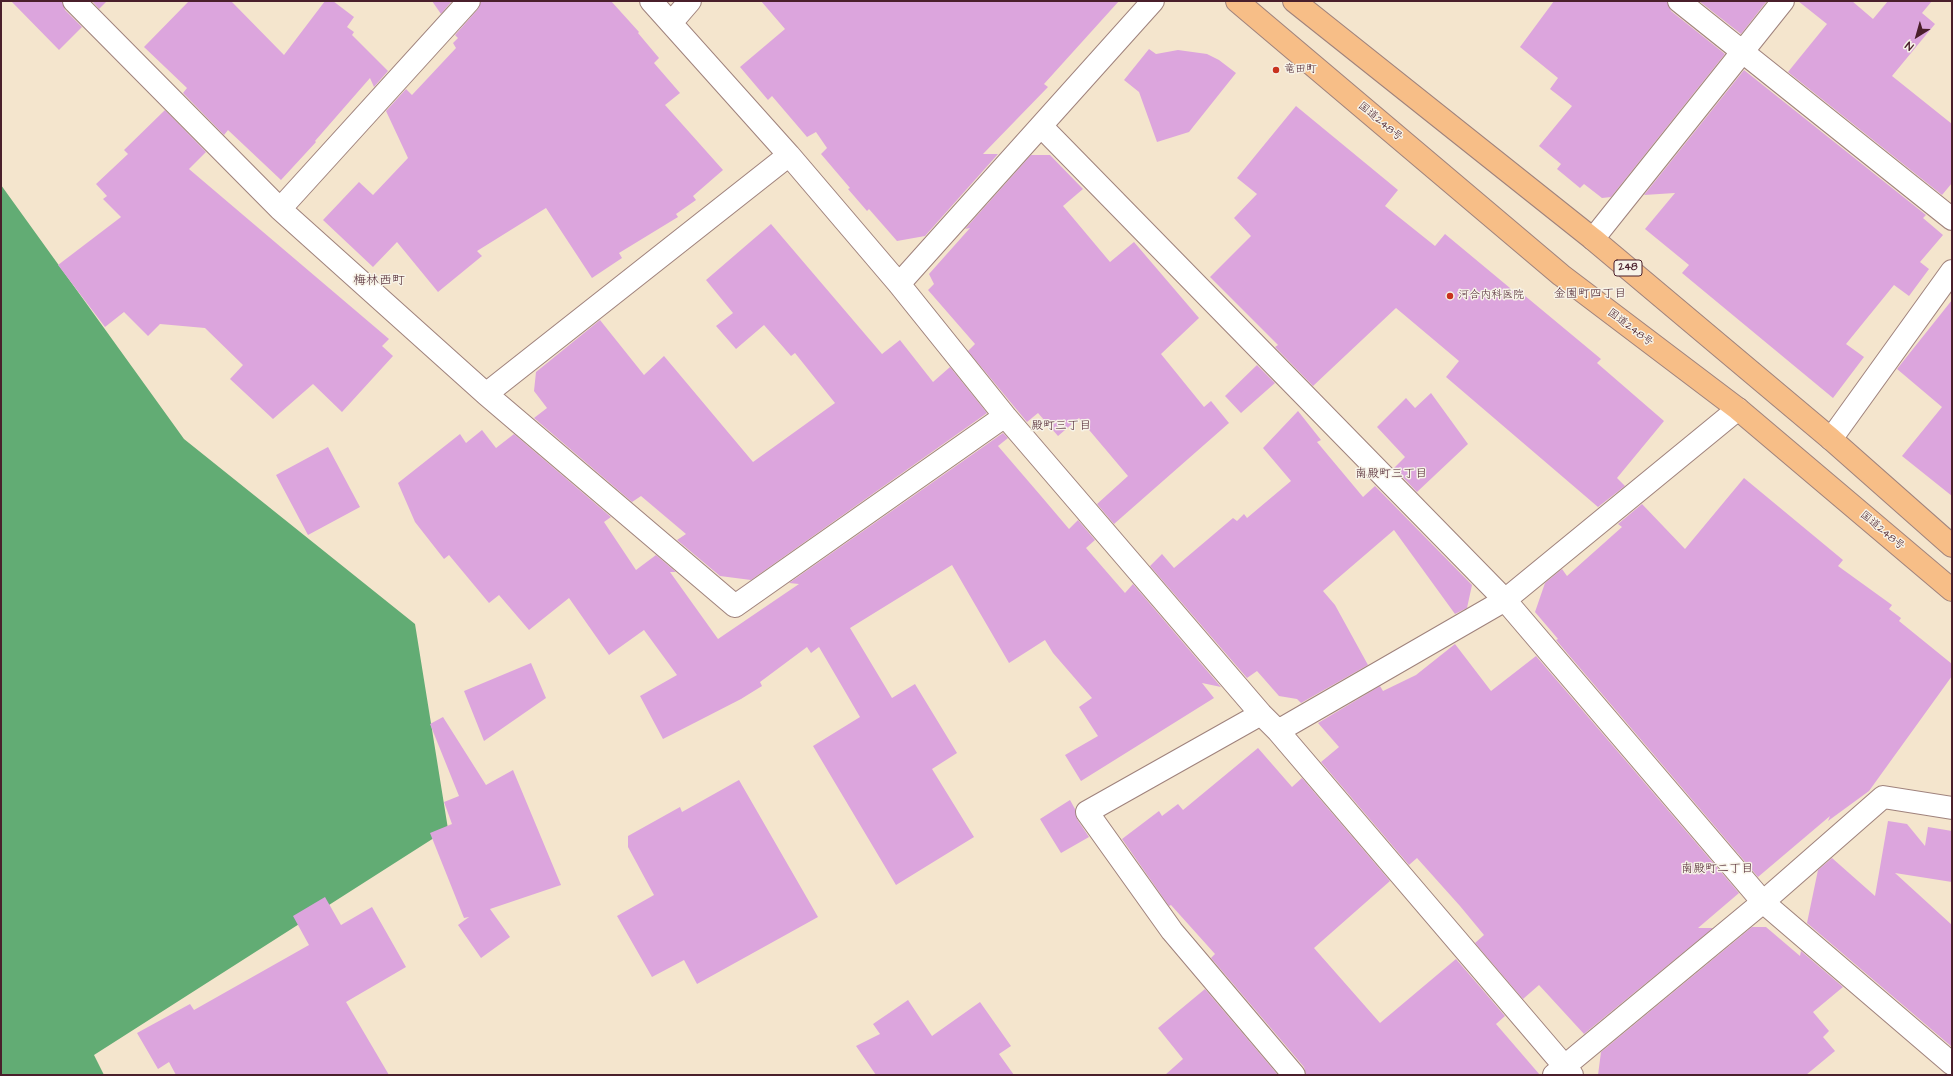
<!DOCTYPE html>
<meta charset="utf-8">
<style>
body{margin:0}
#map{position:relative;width:1953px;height:1076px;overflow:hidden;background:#f4e5cd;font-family:"Architects Daughter",sans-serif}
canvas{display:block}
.frame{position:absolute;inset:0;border:2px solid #4a1f2b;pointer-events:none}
.north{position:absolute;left:1897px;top:16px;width:40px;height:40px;-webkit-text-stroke:3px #f7f3e8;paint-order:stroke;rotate:217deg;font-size:11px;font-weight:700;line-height:16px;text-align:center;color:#4a1f2b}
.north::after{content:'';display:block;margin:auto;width:14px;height:18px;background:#4a1f2b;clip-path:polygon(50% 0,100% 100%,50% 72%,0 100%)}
</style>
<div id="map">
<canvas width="1953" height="1076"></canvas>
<div class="frame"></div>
<div class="north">N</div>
</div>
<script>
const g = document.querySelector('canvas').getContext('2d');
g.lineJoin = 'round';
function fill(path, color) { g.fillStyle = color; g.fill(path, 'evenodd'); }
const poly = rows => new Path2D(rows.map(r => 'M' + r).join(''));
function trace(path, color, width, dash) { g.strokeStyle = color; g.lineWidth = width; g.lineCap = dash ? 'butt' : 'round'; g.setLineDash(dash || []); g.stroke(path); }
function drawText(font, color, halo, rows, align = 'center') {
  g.font = font + ' "Architects Daughter","Klee One",sans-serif'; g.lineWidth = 3; g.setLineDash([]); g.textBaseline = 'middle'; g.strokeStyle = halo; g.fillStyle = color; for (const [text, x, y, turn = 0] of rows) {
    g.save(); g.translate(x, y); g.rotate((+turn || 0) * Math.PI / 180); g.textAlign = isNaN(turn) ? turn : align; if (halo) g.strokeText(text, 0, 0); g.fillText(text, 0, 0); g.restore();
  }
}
const forest = poly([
 [1,185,184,439,415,624,448,829,94,1055,104,1075,1,1075]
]);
const building = poly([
 [11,1,62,1,65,10,82,27,59,50],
 [92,1,107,1,99,9],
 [189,1,231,1,284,55,325,1,333,1,354,17,347,27,354,32,352,35,388,71,374,87,370,78,315,141,316,142,281,180,228,130,224,135,183,93,187,88,144,47],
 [432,1,452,1,441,14],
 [481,1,611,1,639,32,638,33,659,58,654,63,680,93,665,105,723,170,693,196,696,200,676,214,678,217,619,253,622,258,592,278,546,208,477,251,482,256,438,292,397,242,373,267,323,220,359,182,373,195,408,158,386,111,406,89,412,95,456,48,453,43,458,38,455,35,478,9],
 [761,1,1119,1,1044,84,1048,87,983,154,998,154,925,236,897,241,869,209,867,211,848,189,850,188,821,154,827,148,816,132,807,137,772,96,768,100,740,67,785,29],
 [1554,1,1667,1,1671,11,1725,54,1611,197,1602,198,1584,184,1580,188,1557,169,1561,164,1539,146,1572,106,1550,89,1558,78,1520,47],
 [1699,1,1767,1,1741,34],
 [1798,1,1852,1,1873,19,1888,1,1932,1,1922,13,1935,24,1892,76,1952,124,1952,183,1942,195,1788,72,1827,24],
 [1149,49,1156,54,1178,50,1207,54,1219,60,1236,73,1189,132,1157,142,1139,92,1124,80],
 [1744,70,1926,215,1923,218,1943,235,1920,262,1929,269,1909,296,1894,285,1846,344,1864,357,1833,398,1682,273,1689,265,1645,229,1675,193,1644,195],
 [1296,106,1398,190,1385,206,1435,246,1445,234,1516,293,1518,290,1601,359,1597,363,1664,421,1617,478,1625,486,1598,507,1446,377,1459,361,1396,308,1313,386,1275,347,1278,345,1210,277,1251,236,1234,218,1257,194,1237,178],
 [165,110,206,152,189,169,389,339,382,346,393,356,342,412,313,384,273,419,230,379,243,365,205,328,160,324,148,336,124,312,105,327,58,265,121,217,103,199,107,196,96,184,128,154,124,150],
 [1031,155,1050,155,1083,189,1063,206,1110,262,1134,242,1199,318,1161,354,1204,407,1211,401,1229,423,1114,524,1097,504,1128,476,1079,418,1058,436,1038,413,1027,422,968,351,975,344,928,290,934,284,929,274,970,228,965,229],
 [771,224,882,354,900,340,933,382,950,367,987,413,751,580,720,576,677,540,686,534,641,496,632,502,534,418,547,408,534,391,536,372,600,320,644,375,664,356,753,462,835,403,795,353,791,356,764,325,736,349,716,326,733,313,706,280],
 [1952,300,1952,496,1902,456,1942,407,1897,369],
 [1257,365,1275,383,1241,413,1225,396],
 [1431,393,1468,444,1417,492,1394,468,1405,457,1377,427,1406,398,1415,408],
 [1298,411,1321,440,1317,442,1363,497,1375,486,1472,585,1467,608,1455,614,1394,530,1323,591,1335,605,1368,665,1301,703,1297,699,1279,696,1257,671,1247,678,1150,566,1162,554,1174,568,1233,518,1237,521,1244,514,1247,518,1291,481,1263,448],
 [482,430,496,448,514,434,611,517,604,522,636,570,656,555,676,572,670,572,718,639,799,584,789,583,1003,433,1008,438,998,446,1041,496,1069,529,1078,520,1095,540,1086,548,1125,593,1133,584,1221,687,1202,683,1214,698,1081,781,1065,755,1098,736,1079,707,1092,698,1053,653,1045,640,1009,663,952,565,850,628,892,698,915,684,957,753,932,769,974,837,896,885,813,746,860,717,819,647,811,653,807,647,760,682,762,686,741,699,663,739,640,696,677,675,644,630,609,655,569,598,529,630,499,595,489,603,449,555,444,559,415,522,398,483,460,434,466,443],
 [328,447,360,507,308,535,276,475],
 [1744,478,1843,560,1838,566,1892,605,1889,609,1901,618,1899,621,1952,664,1952,676,1869,791,1828,821,1830,816,1758,877,1556,640,1558,639,1535,612,1545,583,1562,569,1567,576,1622,527,1618,524,1642,504,1685,549],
 [1455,644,1491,691,1536,656,1739,893,1698,928,1713,928,1584,1034,1539,985,1523,999,1475,943,1484,935,1460,906,1417,858,1409,865,1321,762,1339,747,1318,723,1380,686,1383,691,1416,675],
 [531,663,546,698,484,741,464,691],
 [443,717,486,785,513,770,561,885,490,909,510,937,481,958,458,925,469,917,464,918,430,833,452,824,444,802,459,796,430,724],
 [1258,748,1292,787,1302,778,1390,881,1314,948,1380,1023,1456,959,1505,1016,1496,1024,1540,1075,1306,1075,1304,1067,1211,958,1215,954,1171,905,1169,906,1122,839,1159,811,1162,816,1178,804,1183,810],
 [739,780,818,917,697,984,684,960,652,977,617,916,654,895,628,847,628,836,680,807,682,812],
 [1070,800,1075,809,1077,819,1089,837,1061,853,1040,819],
 [1888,821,1907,824,1925,846,1928,827,1952,831,1952,882,1895,873,1952,925,1952,1047,1807,923,1818,870,1832,858,1875,896],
 [325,897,341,925,372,907,406,967,346,1002,389,1075,176,1075,169,1062,158,1069,137,1033,190,1004,194,1010,309,945,293,916],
 [1752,927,1766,927,1800,956,1801,951,1843,987,1813,1012,1829,1031,1823,1037,1835,1051,1806,1075,1598,1075,1601,1052],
 [1205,989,1278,1075,1165,1075,1183,1059,1158,1028],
 [908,1000,932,1036,980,1002,1011,1046,999,1054,1014,1075,876,1075,856,1046,880,1034,873,1024]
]);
const minor = poly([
 [74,1,280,209,486,394,735,606,1005,416],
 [651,1,789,155,899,284,1005,416,1261,714,1278,731,1572,1075],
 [1679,1,1952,219],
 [671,23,690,1],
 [1041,126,1505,600,1763,902,1952,1064],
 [280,209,469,1],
 [1593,239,1783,1],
 [899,284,1153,1],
 [486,394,789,155],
 [1831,439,1952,271],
 [1261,714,1087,812,1172,931,1294,1075],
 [1278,731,1505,600,1738,409],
 [1554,1075,1763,902,1883,797,1952,808]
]);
const trunk = poly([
 [1237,1,1561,275,1738,409,1952,590],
 [1294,1,1593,239,1831,439,1952,546]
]);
const markers = [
 [1276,70,4,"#c8321e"],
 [1450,296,4,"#c8321e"]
];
const shields = [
 [1628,268,28]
];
const shieldNames = [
 ["248",1628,268]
];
const poiNames = [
 ["竜田町",1284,70],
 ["河合内科医院",1458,296]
];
const streetNames = [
 ["国道248号",1380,122,40],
 ["国道248号",1630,328,37],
 ["国道248号",1882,531,40]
];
const neighbourhoodNames = [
 ["金園町四丁目",1590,294],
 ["殿町三丁目",1061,426],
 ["南殿町三丁目",1391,474],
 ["南殿町二丁目",1717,869]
];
const quarterNames = [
 ["梅林西町",379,281]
];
fill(forest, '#62ac74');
fill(building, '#dca5dd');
trace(minor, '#9f827c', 24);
trace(trunk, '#9f827c', 24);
trace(minor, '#fff', 22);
trace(trunk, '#f7be87', 22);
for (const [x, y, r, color] of markers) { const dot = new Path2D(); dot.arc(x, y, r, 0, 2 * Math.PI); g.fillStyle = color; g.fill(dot); trace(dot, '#f7f3e8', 1.5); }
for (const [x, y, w] of shields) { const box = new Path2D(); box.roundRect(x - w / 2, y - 8, w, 16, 3); g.fillStyle = '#f7f3e8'; g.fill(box); trace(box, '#4a1f2b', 1); }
drawText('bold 10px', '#4a1f2b', null, shieldNames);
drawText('11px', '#4a1f2b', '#f7f3e8', poiNames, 'left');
drawText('11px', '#4a1f2b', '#f7f3e8', streetNames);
drawText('12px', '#4a1f2b', '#f7f3e8', neighbourhoodNames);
drawText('13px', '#4a1f2b', '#f7f3e8', quarterNames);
</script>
